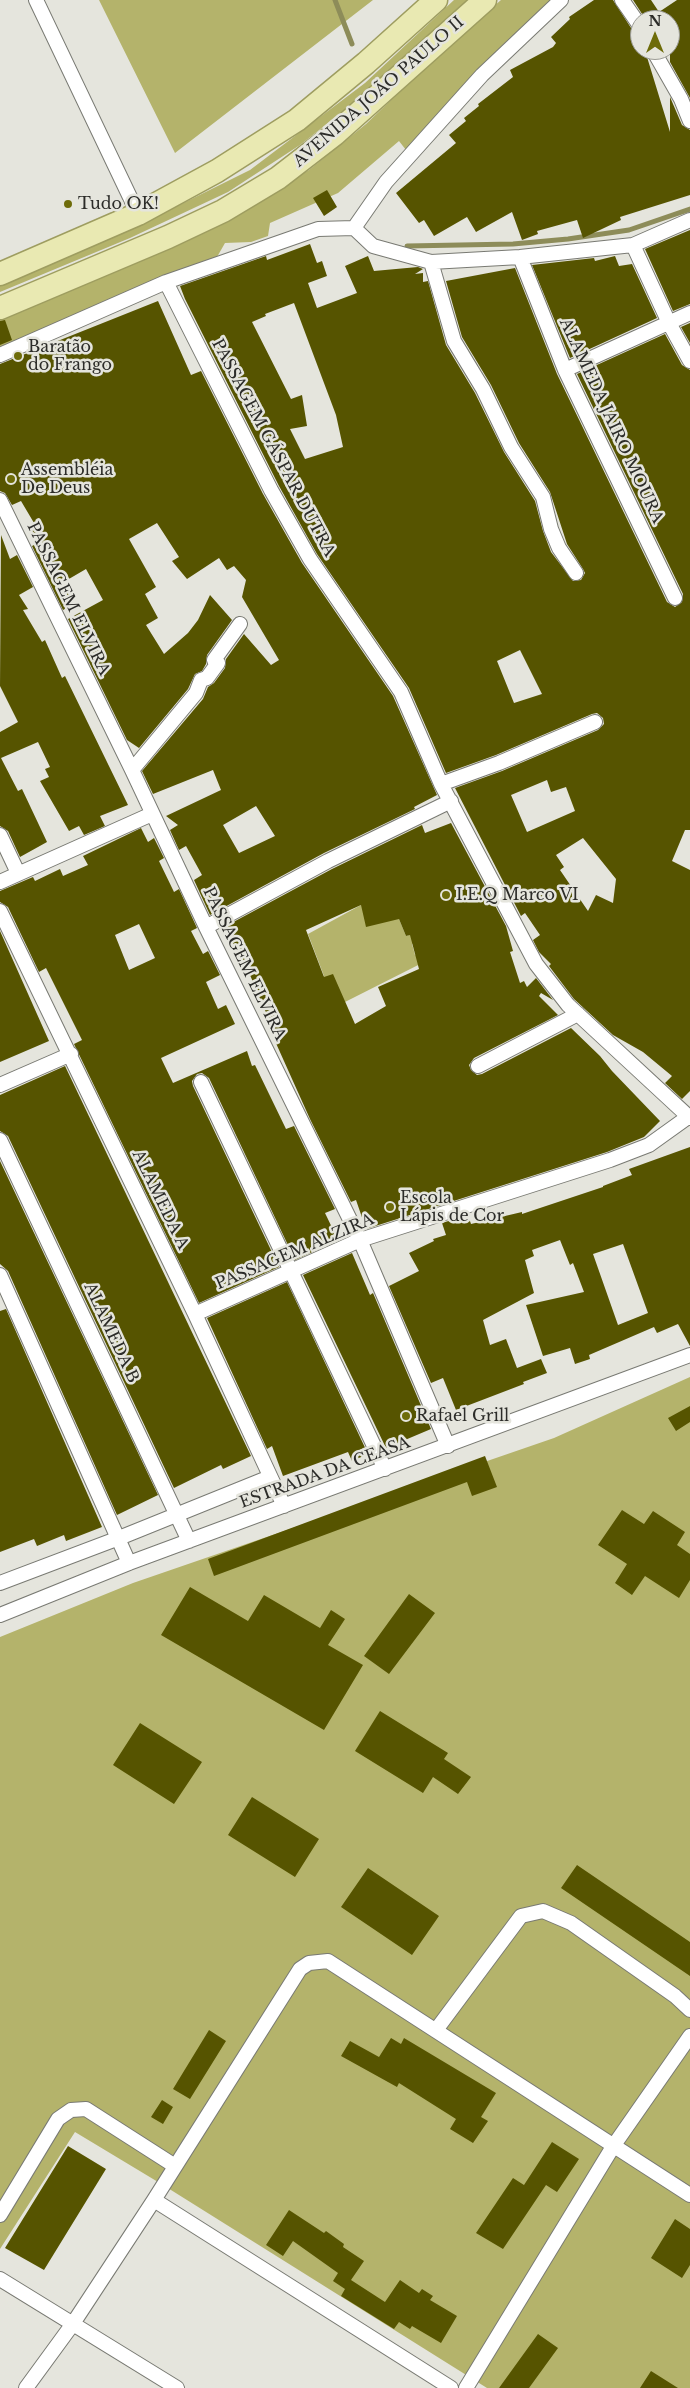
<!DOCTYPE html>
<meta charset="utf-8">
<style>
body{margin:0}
#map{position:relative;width:690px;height:2388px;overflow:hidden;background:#e5e5dd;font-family:"Libre Baskerville",serif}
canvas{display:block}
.north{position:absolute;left:630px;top:10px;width:50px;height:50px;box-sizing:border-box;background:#e5e5dd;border:1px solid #9b9b95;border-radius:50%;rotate:0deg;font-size:14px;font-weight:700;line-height:20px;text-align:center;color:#2c2c29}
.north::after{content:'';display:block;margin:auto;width:18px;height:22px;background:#6e6c09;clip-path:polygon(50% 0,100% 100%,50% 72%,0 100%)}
</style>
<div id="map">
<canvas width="690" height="2388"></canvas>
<div class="north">N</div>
</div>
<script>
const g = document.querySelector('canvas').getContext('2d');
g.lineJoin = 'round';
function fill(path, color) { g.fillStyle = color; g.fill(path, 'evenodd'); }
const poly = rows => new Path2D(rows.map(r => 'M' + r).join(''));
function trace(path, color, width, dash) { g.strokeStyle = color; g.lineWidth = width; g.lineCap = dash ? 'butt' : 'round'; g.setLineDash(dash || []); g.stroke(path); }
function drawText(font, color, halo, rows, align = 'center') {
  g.font = font + ' "Libre Baskerville",serif'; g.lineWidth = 5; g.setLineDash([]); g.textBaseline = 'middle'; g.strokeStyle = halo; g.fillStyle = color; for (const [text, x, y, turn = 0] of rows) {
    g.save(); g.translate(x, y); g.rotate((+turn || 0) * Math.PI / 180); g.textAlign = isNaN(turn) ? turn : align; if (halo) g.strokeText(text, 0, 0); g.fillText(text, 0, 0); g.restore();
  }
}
const forest = poly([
 [99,0,373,0,175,153],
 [454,0,470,0,351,105,300,145,228,192,130,238,0,292,0,285,127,231,250,170,365,83],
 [501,0,555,0,406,150,399,141,338,193,270,223,268,236,251,242,225,243,217,257,0,348,0,319,159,252,235,214,309,170,366,124,449,45],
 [386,901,399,919,406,936,415,933,419,941,412,944,415,955,438,955,345,1002,299,986,324,976,308,934,361,905],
 [690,1377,690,2388,487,2388,163,2185,75,2132,0,2249,0,1637,133,1583,554,1438]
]);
const stream = poly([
 [335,0,352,44],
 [407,246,513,244,568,239,629,230,690,209]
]);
const building = poly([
 [594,0,613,0,633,31,640,35,640,50,644,50,647,57,670,132,670,97,682,125,690,130,690,195,620,217,621,220,583,238,577,220,537,231,538,234,522,240,512,212,476,232,467,217,434,236,424,220,419,223,396,193,456,143,449,135,466,121,464,118,479,106,478,104,513,77,510,70,553,47,556,43,551,37,570,19,569,17],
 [633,0,651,0,659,12,677,0,690,0,690,98,670,62,670,20,646,20],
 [327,190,337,207,324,216,313,198],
 [690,230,690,304,673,311,645,249],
 [310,244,317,263,322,261,327,276,308,283,317,308,357,293,345,266,368,256,374,271,418,267,423,269,415,274,423,273,423,282,428,281,446,345,475,393,504,452,535,501,543,531,551,552,573,581,581,580,585,573,583,569,567,544,550,492,519,443,491,385,462,337,446,281,515,268,557,374,667,602,675,607,682,602,683,594,577,374,665,334,682,365,690,370,690,830,685,830,672,861,690,870,690,1091,682,1099,665,1083,672,1076,643,1052,613,1035,574,999,549,966,551,964,539,952,533,940,540,935,525,913,521,916,455,788,502,771,598,730,604,724,603,718,597,713,592,714,496,755,446,773,409,688,317,554,279,486,185,299,180,286,266,256,267,260],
 [294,303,336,415,343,447,305,459,290,429,307,426,302,395,291,399,252,322,266,316,265,314],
 [520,650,542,694,514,703,497,661],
 [547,780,551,792,566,787,575,811,527,832,511,795],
 [583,838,616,879,613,903,596,895,588,911,560,870,564,867,556,855],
 [615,256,619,266,632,264,657,318,570,358,532,265,594,258,595,261],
 [158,301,191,375,201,371,263,494,302,563,393,696,437,795,414,807,415,809,324,853,210,915,194,880,202,875,186,846,179,850,170,830,178,825,166,816,221,790,213,770,153,794,142,771,203,699,208,687,214,683,225,668,226,659,244,634,271,665,279,660,242,597,246,580,234,566,227,570,219,558,187,579,172,561,179,557,157,523,129,539,156,587,145,594,158,618,146,625,164,654,188,633,198,620,210,595,232,620,207,655,206,664,202,671,195,674,188,689,139,748,127,740,68,619,103,600,86,569,62,583,74,604,63,610,32,546,38,543,31,531,37,528,21,501,12,505,5,493,0,491,0,364],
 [256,806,275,836,239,853,223,825],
 [5,320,12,340,0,345,0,321],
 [690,323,690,343,681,327],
 [1,535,10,559,17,555,33,587,19,595,28,609,23,610,42,642,45,640,62,678,65,676,128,805,100,816,105,826,84,835,79,826,69,831,40,781,49,777,45,769,50,767,38,742,1,758,18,791,22,789,47,842,20,857,8,831,0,826,0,732,18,722,0,686],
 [451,823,506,926,513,951,510,952,520,983,524,981,527,987,536,978,553,1000,541,993,539,996,558,1015,474,1058,469,1065,471,1070,477,1075,482,1074,571,1028,600,1056,612,1071,660,1121,644,1137,607,1152,366,1229,356,1200,351,1202,310,1119,266,1021,269,1020,250,975,246,977,230,942,233,940,226,926,332,869,422,825,425,833],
 [361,905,366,927,399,919,406,936,410,935,419,969,378,987,386,1006,355,1024,333,974,324,977,306,930],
 [141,828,148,842,154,838,164,858,159,861,174,892,179,889,197,928,191,931,203,954,208,951,220,975,206,982,218,1009,226,1005,235,1024,161,1058,173,1083,247,1051,252,1066,255,1065,286,1129,294,1126,335,1209,325,1213,338,1240,295,1260,209,1078,202,1073,197,1074,192,1081,193,1086,279,1267,199,1303,74,1044,82,1040,46,968,39,972,8,907,0,902,0,891,33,877,35,881,60,869,63,876,88,865,83,856],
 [139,924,155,958,129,970,115,935],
 [0,931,49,1041,0,1062],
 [65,1066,251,1456,223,1469,221,1465,174,1488,8,1136,0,1131,0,1095],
 [690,1147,690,1346,678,1324,657,1333,654,1327,589,1355,590,1359,575,1364,570,1348,543,1356,526,1305,584,1292,573,1263,570,1265,560,1240,532,1250,534,1256,525,1260,534,1293,483,1320,490,1345,506,1339,517,1368,541,1359,547,1373,523,1382,524,1384,456,1410,443,1378,431,1383,389,1286,419,1271,409,1253,434,1241,433,1239,446,1235,442,1223,468,1215,471,1224,522,1212,522,1214,603,1187,603,1186,632,1175,629,1169],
 [623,1244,648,1313,618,1325,593,1254],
 [0,1161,158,1495,117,1515,8,1271,0,1264],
 [352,1253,370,1295,373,1293,431,1429,386,1448,303,1275],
 [287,1282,368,1454,352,1461,348,1452,283,1476,272,1446,267,1449,207,1318],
 [6,1309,102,1527,66,1541,64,1535,37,1546,34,1539,0,1552,0,1311],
 [690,1406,690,1422,676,1431,668,1418],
 [485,1456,497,1487,472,1496,467,1482,214,1576,208,1559],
 [622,1510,644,1524,653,1511,685,1532,677,1545,690,1554,690,1580,679,1598,645,1576,632,1595,615,1583,627,1564,598,1545],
 [190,1587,248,1621,264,1595,320,1628,331,1610,345,1619,328,1645,363,1665,324,1730,161,1635],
 [409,1594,435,1613,389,1674,364,1656],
 [380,1711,448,1753,444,1759,471,1777,458,1794,433,1777,423,1793,355,1751],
 [140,1723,202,1762,174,1804,113,1765],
 [252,1797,319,1839,295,1877,228,1835],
 [577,1865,690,1942,690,1976,561,1888],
 [368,1868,439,1916,412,1955,341,1907],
 [209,2030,226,2041,190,2099,173,2089],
 [391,2038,401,2044,404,2038,496,2093,481,2117,488,2121,473,2143,450,2129,456,2119,399,2083,397,2087,341,2056,350,2041,379,2057],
 [162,2100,173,2107,163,2124,151,2117],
 [552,2142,579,2159,557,2192,546,2185,503,2249,476,2233,513,2178,524,2185],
 [68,2146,106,2169,44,2270,5,2248],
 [289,2210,324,2233,326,2231,344,2244,343,2247,364,2261,351,2280,385,2302,400,2280,419,2293,422,2289,433,2296,430,2300,457,2316,441,2343,412,2326,410,2329,399,2322,394,2329,341,2296,345,2289,333,2281,338,2273,293,2241,283,2256,266,2245],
 [675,2219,690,2229,690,2265,682,2278,651,2258],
 [538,2334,558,2348,529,2388,499,2388],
 [651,2371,678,2388,640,2388]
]);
const minor = poly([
 [36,0,138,214],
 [622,0,640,26],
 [653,50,681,99,690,121],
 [354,228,373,246,431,262,520,257,633,245,690,220],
 [633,245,669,323,690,361],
 [520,257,565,370,675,598],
 [431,262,454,341,483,389,511,447,543,497,551,529,559,548,576,573],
 [166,282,271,490,310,559,401,692,441,784,536,964,568,1005,690,1118],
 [0,355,166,282,318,229,354,228,386,182,482,75,561,0],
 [565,370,690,313],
 [0,500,132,770,206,927,360,1240,448,1446],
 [132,770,196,693,201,680,207,678,218,663,214,660,240,624],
 [441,784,499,763,595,722],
 [0,835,18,873],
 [0,882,152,814],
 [0,911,195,1314,284,1506],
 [206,927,328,861,451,801],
 [478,1066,578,1014],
 [201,1082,385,1469],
 [0,1085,71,1054],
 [0,1140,189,1541],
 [0,1275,129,1563],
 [195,1314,360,1240,610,1160,649,1145,688,1117],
 [0,1583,119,1538,270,1477],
 [0,1615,129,1563,690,1355],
 [436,2030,521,1916,543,1911,571,1923,675,1996,690,2010],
 [154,2200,451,2388],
 [0,2215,58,2119,71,2110,86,2109,175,2166],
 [0,2279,177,2388],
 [26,2388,72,2325,154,2200,300,1969,309,1963,328,1961,690,2195],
 [466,2388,614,2145,690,2036]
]);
const primary = poly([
 [0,274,138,214,217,171,297,120,366,63,436,0],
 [0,308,168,237,223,211,278,178,335,134,485,0]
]);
const markers = [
 [68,204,5,"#6e6c09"],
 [18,356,5,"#6e6c09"],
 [11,479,5,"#6e6c09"],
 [446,895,5,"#6e6c09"],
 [390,1207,5,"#6e6c09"],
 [406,1416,5,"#6e6c09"]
];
const streetNames = [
 ["AVENIDA JOÃO PAULO II",379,92,-41],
 ["ALAMEDA JAIRO MOURA",611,421,65],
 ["PASSAGEM GÁSPAR DUTRA",273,448,62],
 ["PASSAGEM ELVIRA",68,599,64],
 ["PASSAGEM ELVIRA",244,964,64],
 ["ALAMEDA A",160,1200,64],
 ["PASSAGEM ALZIRA",295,1252,-23],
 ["ALAMEDA B",111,1333,65],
 ["ESTRADA DA CEASA",325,1473,-20]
];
const poiNames = [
 ["Tudo OK!",78,204],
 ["Baratão",28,347],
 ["do Frango",28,365],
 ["Assembléia",21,470],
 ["De Deus",21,488],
 ["I.E.Q Marco VI",456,895],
 ["Escola",400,1198],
 ["Lápis de Cor",400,1216],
 ["Rafael Grill",416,1416]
];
fill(forest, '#b4b36b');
trace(stream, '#8d8c59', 5);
fill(building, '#565400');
trace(minor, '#797a73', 16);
trace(primary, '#9e9d60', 25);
trace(minor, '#fff', 14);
trace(primary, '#e9e9b2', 22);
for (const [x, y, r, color] of markers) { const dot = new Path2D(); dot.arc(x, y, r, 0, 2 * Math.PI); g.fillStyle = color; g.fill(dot); trace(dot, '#e5e5dd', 2); }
drawText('16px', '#2c2c29', '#e5e5dd', streetNames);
drawText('16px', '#2c2c29', '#e5e5dd', poiNames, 'left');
</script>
